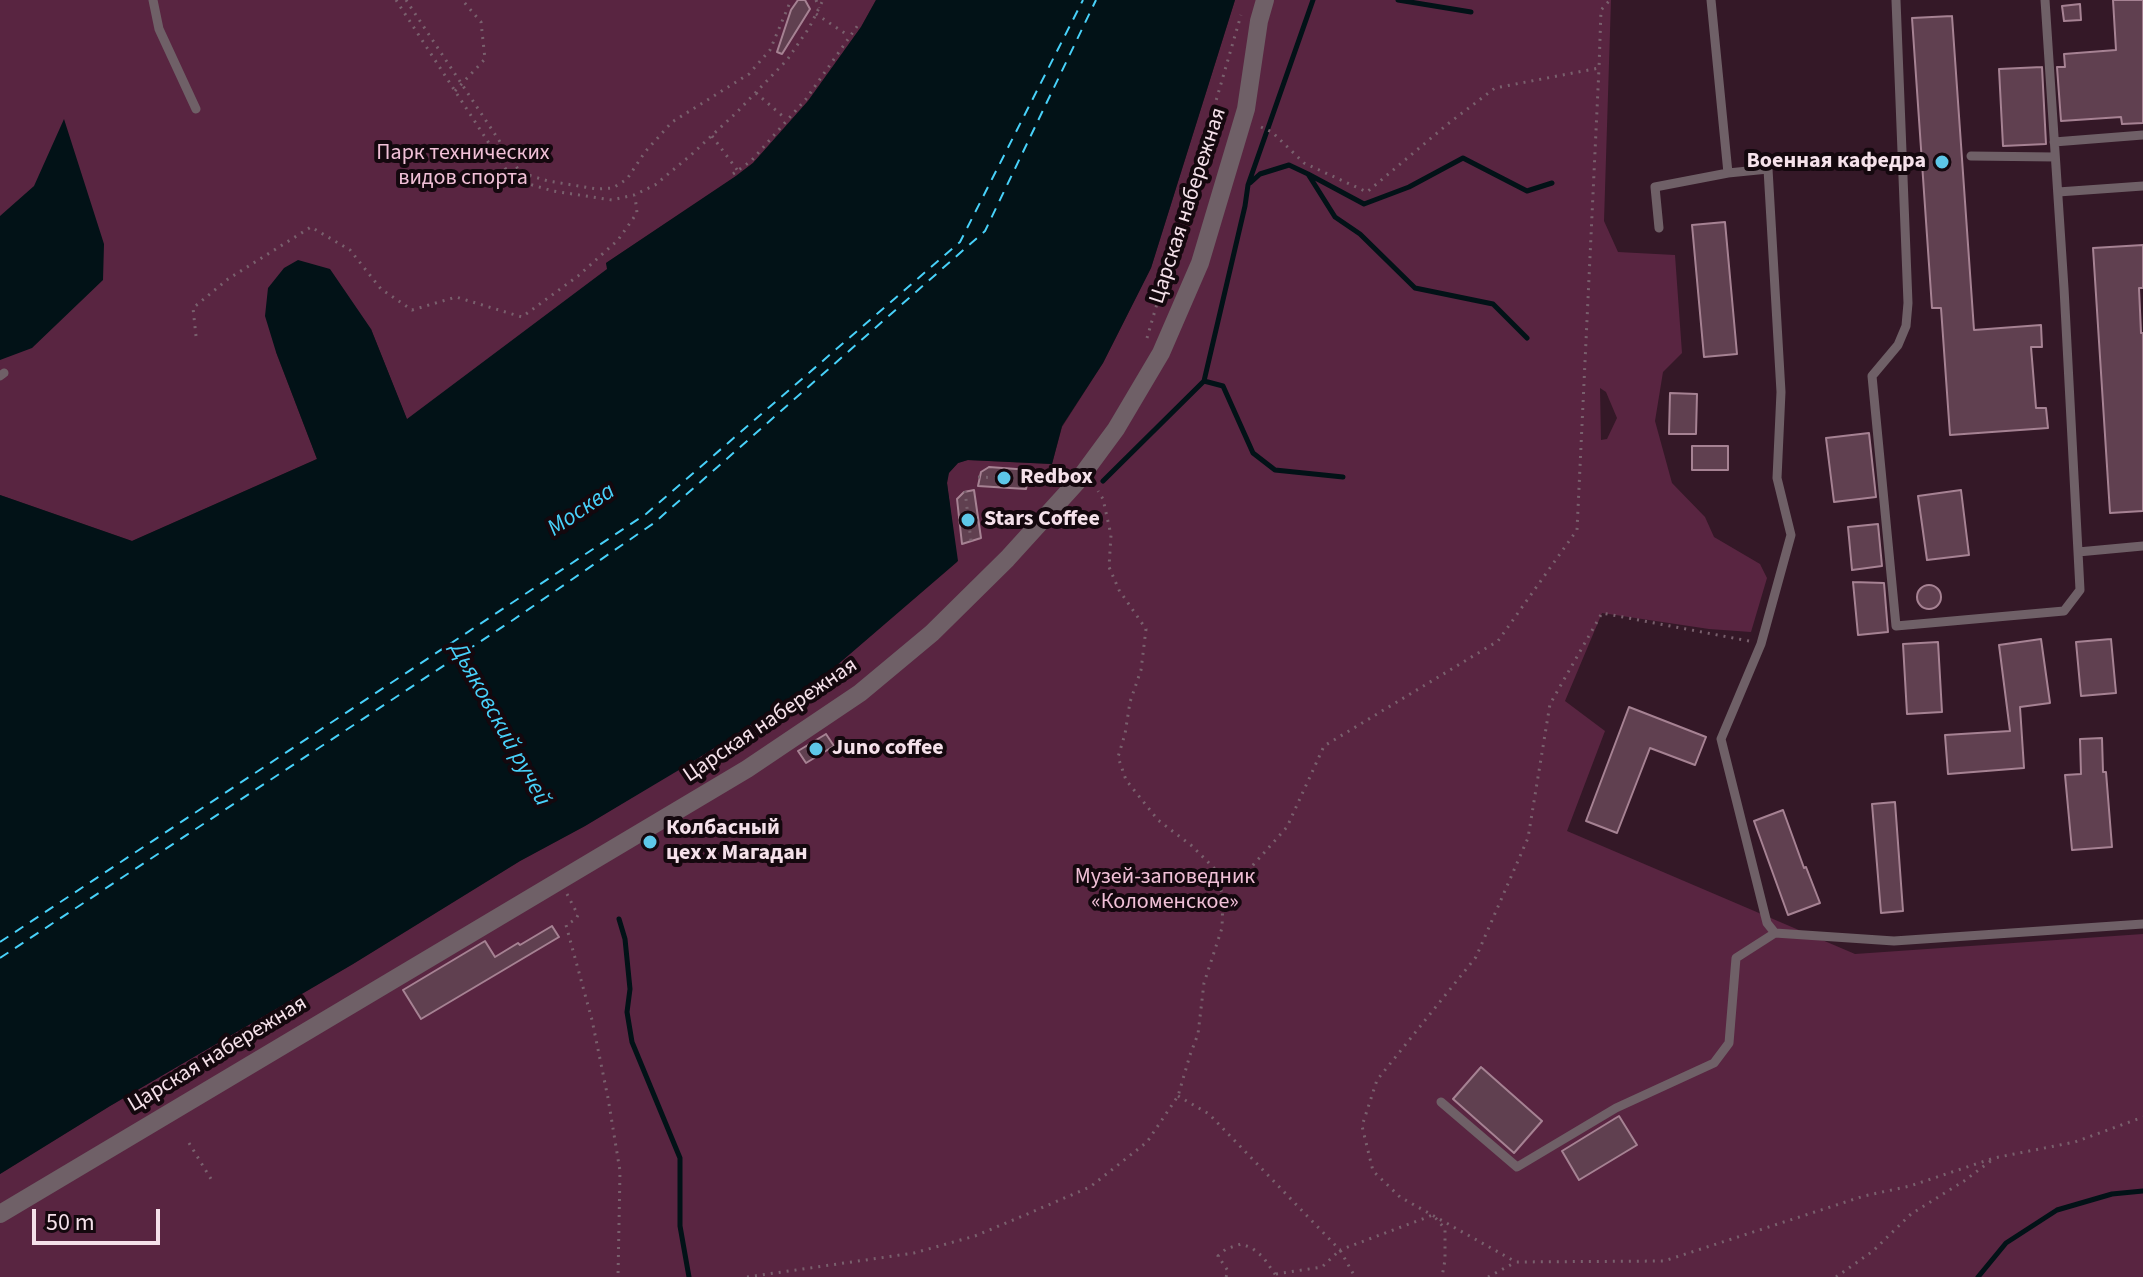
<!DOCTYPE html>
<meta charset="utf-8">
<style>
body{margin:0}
#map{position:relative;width:2143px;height:1277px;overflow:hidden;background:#341827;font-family:"Source Sans 3",sans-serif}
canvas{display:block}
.scale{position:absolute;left:32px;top:1209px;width:128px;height:36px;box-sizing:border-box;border:4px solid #f5e1ea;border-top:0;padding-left:10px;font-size:24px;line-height:28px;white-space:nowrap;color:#f5e1ea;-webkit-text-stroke:6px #14080e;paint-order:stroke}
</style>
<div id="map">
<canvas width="2143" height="1277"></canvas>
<div class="scale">50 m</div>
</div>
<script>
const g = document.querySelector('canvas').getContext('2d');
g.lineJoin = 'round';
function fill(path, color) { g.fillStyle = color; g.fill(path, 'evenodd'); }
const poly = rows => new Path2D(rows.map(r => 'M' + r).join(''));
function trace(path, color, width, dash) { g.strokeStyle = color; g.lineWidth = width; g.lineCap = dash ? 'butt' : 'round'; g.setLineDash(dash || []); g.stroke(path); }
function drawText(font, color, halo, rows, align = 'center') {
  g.font = font + ' "Source Sans 3",sans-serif'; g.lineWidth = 8; g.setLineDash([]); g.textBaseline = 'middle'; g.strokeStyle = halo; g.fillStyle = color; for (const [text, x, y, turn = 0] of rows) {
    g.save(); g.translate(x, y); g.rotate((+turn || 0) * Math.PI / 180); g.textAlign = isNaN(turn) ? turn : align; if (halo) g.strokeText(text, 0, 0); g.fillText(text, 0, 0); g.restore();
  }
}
const green = poly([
 [0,0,876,0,861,27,808,101,753,163,736,176,606,263,608,269,407,420,371,329,276,352,317,459,132,541,0,495],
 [1235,0,1611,0,1604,221,1618,252,1675,255,1682,353,1663,372,1655,421,1672,483,1705,517,1714,537,1760,564,1767,578,1751,632,1709,629,1602,613,1565,701,1605,731,1567,831,1855,954,2143,934,2143,1277,0,1277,0,1174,110,1106,353,964,520,861,585,826,765,716,829,672,957,562,947,483,948,473,958,463,967,460,1052,464,1062,427,1103,363,1151,268],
 [1600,388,1606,392,1617,418,1607,439,1601,440]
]);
const water = poly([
 [876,0,1235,0,1151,268,1103,363,1062,426,1052,464,968,460,958,463,949,473,947,483,958,561,829,672,765,716,689,764,585,826,520,861,353,964,110,1106,0,1174,0,495,132,541,317,459,276,352,265,316,268,288,284,268,298,260,330,269,371,329,407,419,607,269,606,263,736,176,753,163,808,101,861,27],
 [64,119,104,244,103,280,32,348,0,360,0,216,34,186]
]);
const stream = poly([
 [1398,0,1471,12],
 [1308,174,1364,204,1409,187,1463,158,1527,191,1552,183],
 [1250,183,1260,174,1289,165,1308,174,1335,217,1360,234,1415,288,1493,304,1527,338],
 [1204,381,1223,386,1253,453,1275,470,1343,477],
 [1103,481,1204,381,1245,206,1248,185,1313,0],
 [619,919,625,939,630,989,627,1012,632,1042,680,1158,680,1226,689,1277],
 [1978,1277,2006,1243,2057,1210,2112,1194,2143,1191]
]);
const ferry = poly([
 [0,942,646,514,960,242,1083,0],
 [0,958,513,620,654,523,985,231,1096,0]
]);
const building = poly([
 [798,0,805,0,810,9,782,54,777,52,791,10,798,0],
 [2113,0,2143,0,2143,123,2122,124,2121,117,2061,121,2057,67,2065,67,2064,54,2116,50,2113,0],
 [2080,4,2081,20,2064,21,2062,6,2080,4],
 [1952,16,1974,330,2041,325,2042,347,2031,347,2036,408,2046,408,2048,428,1950,435,1941,308,1932,308,1912,18,1952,16],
 [2042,67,2046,144,2003,146,1999,69,2042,67],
 [1725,222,1737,354,1704,357,1692,225,1725,222],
 [2143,245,2143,288,2139,288,2141,333,2143,333,2143,511,2110,513,2093,248,2143,245],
 [1670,393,1697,394,1696,434,1669,434,1670,393],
 [1869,433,1876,497,1834,502,1826,438,1869,433],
 [1692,446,1728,446,1728,470,1692,470,1692,446],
 [989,467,1030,470,1026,489,978,486,981,472,989,467],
 [974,490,981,538,962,544,957,499,964,492,974,490],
 [1961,490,1969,555,1927,560,1918,496,1961,490],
 [1878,524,1882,566,1852,570,1848,527,1878,524],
 [1853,582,1884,583,1888,632,1858,635,1853,582],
 '1917 597a12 12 0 1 1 24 0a12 12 0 1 1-24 0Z',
 [2041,639,2050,703,2020,707,2024,768,1948,774,1945,735,2010,731,1999,645,2041,639],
 [2111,639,2116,693,2081,696,2076,642,2111,639],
 [1938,642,1942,712,1907,714,1903,644,1938,642],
 [1629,707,1706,737,1695,765,1650,748,1617,833,1586,821,1629,707],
 [826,734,834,746,806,763,798,751,826,734],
 [2102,738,2103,772,2106,772,2112,847,2072,850,2065,775,2081,774,2080,739,2102,738],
 [1895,802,1903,911,1881,913,1872,804,1895,802],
 [1783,810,1804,868,1806,867,1820,903,1788,915,1754,821,1783,810],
 [552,926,559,937,421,1019,403,990,485,941,495,957,518,943,520,945,552,926],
 [1481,1067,1542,1121,1514,1153,1453,1099,1481,1067],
 [1619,1116,1637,1145,1579,1180,1562,1151,1619,1116]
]);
const path = poly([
 [396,0,507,171,522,182,553,191,612,200,634,195,655,185,691,155,737,112,787,60,809,28,823,0],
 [406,0,518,169,528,175,548,181,597,189,613,188,627,179,645,152,672,122,749,74,770,50,791,0],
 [816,0,819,8],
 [816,14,849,36],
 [455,91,485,59,481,22,463,1],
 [756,93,786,119],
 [1261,127,1272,132,1304,163,1367,192,1449,123,1495,88,1599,68,1601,10,1610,0],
 [712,136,738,171],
 [733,174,751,161,806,99,858,25],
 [196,336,193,308,228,279,311,227,350,250,381,289,412,310,456,297,522,317,578,276,618,240,637,213,635,196],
 [1147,338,1241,15],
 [978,477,1028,479],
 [965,491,971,541],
 [1749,641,1602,613,1550,704,1528,838,1476,957,1377,1080,1362,1126,1373,1171,1400,1197,1516,1262,1664,1261,1864,1196,1910,1186,1994,1158,2075,1142,2143,1117],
 [1218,883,1246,873,1287,827,1324,746,1498,641,1577,530,1599,68],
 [567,894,578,915,576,919,566,925,592,1020,608,1098,620,1171,618,1277],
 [1178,1096,1209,1114,1340,1250,1433,1215,1445,1229,1445,1260,1442,1277],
 [189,1143,211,1179],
 [1276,1274,1322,1267,1340,1250,1355,1277],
 [747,1277,914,1253,975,1236,1025,1215,1090,1187,1147,1142,1178,1096,1190,1055,1198,1034,1204,983,1222,928,1223,897,1214,868,1192,846,1158,820,1126,780,1118,757,1125,734,1130,702,1141,670,1146,629,1119,590,1109,567,1111,535,1103,499,1098,491],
 [1226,1277,1228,1271,1218,1256,1226,1249,1241,1244,1252,1248,1263,1257,1277,1277],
 [1488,1277,1516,1262],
 [1836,1277,1873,1251,1911,1214,1964,1181,1992,1160]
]);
const lane = poly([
 [153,0,159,29,196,109],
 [1711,0,1728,173],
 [1896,0,1908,303,1906,326,1898,345,1872,376,1896,626,2064,611,2080,590,2078,552,2143,546],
 [2045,0,2064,288,2078,552],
 [2054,142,2143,135],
 [1971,156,2055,157],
 [2058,192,2143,186],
 [1659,228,1655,187,1728,173,1768,169,1781,392,1777,478,1791,535,1761,644,1721,739,1767,923,1775,933],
 [0,376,4,373],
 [1441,1102,1517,1167,1616,1108,1714,1063,1729,1043,1736,958,1775,933,1894,941,2143,924]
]);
const street = poly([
 [0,1214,747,769,860,693,932,633,1007,559,1077,482,1116,429,1161,353,1200,263,1246,109,1259,21,1265,0]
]);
const markers = [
 [1942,162,8,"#5dc7e8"],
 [1004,478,8,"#5dc7e8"],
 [968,520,8,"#5dc7e8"],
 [816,749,8,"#5dc7e8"],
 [650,842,8,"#5dc7e8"]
];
const parkNames = [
 ["Парк технических",463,154],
 ["видов спорта",463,179],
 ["Музей-заповедник",1165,878],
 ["«Коломенское»",1165,903]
];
const poiNames = [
 ["Военная кафедра",1926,162,"right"],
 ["Redbox",1020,478],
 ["Stars Coffee",984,520],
 ["Juno coffee",832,749],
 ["Колбасный",666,829],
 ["цех x Магадан",666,854]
];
const streetNames = [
 ["Царская набережная",1189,206,-72],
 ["Царская набережная",771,721,-34],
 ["Царская набережная",218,1055,-31]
];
const waterNames = [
 ["Москва",582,511,-34],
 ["Дьяковский ручей",499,725,61]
];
fill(green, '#592541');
fill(water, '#021217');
trace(stream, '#021217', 5);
trace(ferry, '#48d1f9', 2, [10, 8]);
fill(building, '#604050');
trace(building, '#a68293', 2);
trace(path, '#79606d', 3, [2, 6]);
trace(lane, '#6f6067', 9);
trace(street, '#6f6067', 18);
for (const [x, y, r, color] of markers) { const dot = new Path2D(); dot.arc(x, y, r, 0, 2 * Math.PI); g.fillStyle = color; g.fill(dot); trace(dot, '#14080e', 3); }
drawText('22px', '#f1c0d7', '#14080e', parkNames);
drawText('bold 22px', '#f5e1ea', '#14080e', poiNames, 'left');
drawText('22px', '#f5e1ea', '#14080e', streetNames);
drawText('italic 24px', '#48d1f9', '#14080e', waterNames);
</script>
